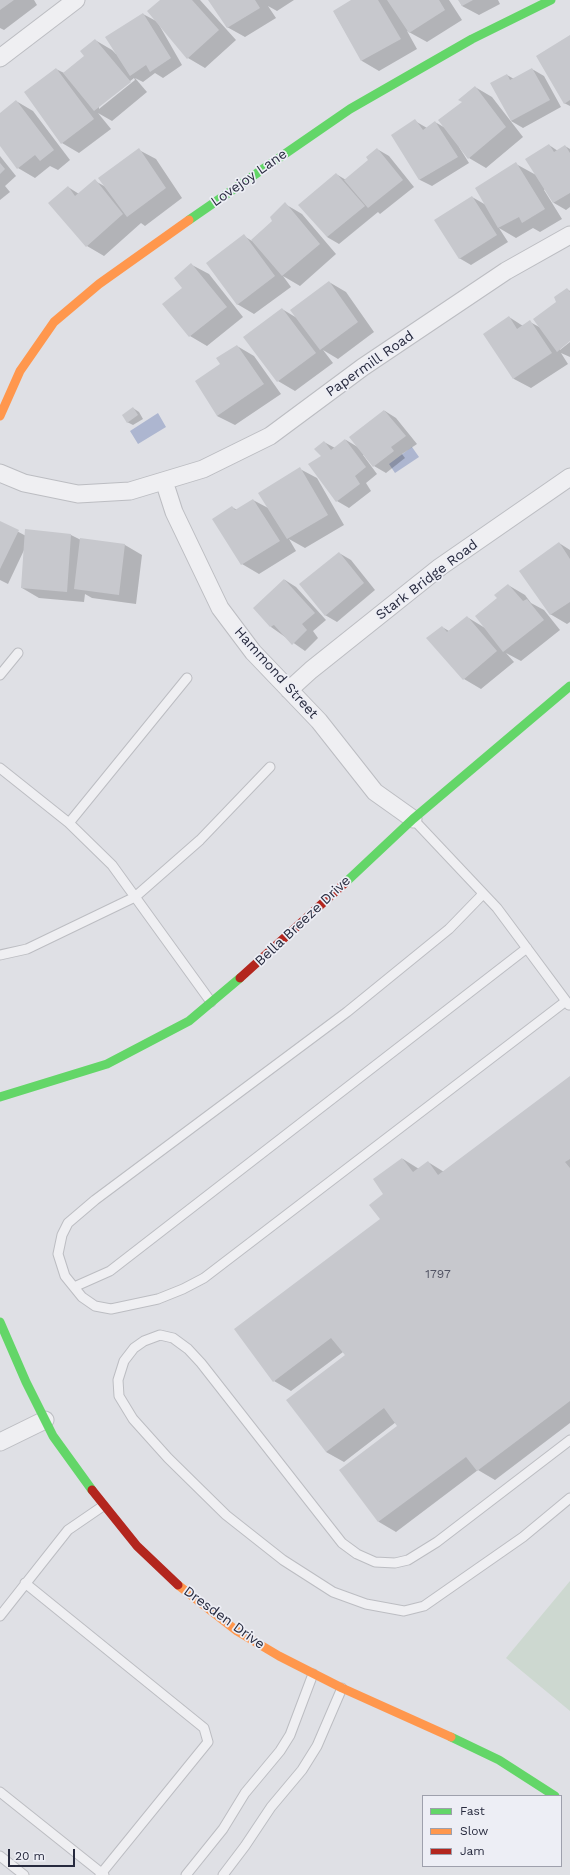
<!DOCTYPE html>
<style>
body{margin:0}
#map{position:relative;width:570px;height:1875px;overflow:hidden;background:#dfe0e5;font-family:"Work Sans",sans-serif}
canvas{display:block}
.legend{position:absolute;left:422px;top:1795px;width:140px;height:72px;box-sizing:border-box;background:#edeef5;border:1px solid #9ea0ac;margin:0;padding:5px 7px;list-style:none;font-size:12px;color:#272a3e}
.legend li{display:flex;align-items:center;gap:8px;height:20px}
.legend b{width:20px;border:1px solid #9ea0ac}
.scale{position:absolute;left:8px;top:1849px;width:67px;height:18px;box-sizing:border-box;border:2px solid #272a3e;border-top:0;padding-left:5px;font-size:12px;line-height:14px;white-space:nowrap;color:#272a3e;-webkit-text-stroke:3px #edeef5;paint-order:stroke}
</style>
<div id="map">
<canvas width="570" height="1875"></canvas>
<ul class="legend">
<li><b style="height:5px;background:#63d668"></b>Fast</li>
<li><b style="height:5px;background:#ff974d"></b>Slow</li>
<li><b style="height:5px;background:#b3261e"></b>Jam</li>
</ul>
<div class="scale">20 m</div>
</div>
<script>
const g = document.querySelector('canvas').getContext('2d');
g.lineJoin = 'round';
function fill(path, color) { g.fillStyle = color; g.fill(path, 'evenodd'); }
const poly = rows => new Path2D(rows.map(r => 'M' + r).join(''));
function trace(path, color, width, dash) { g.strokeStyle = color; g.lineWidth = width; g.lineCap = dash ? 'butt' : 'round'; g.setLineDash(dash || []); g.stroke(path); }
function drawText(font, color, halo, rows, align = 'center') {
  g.font = font + ' "Work Sans",sans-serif'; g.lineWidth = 3.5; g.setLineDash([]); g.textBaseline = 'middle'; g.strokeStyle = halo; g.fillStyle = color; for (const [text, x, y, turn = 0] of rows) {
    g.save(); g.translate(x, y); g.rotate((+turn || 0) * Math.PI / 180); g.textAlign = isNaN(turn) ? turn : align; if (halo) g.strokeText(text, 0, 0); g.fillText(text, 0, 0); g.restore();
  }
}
const green = poly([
 [570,1581,570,1711,506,1658]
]);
const water = poly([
 [158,413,166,427,138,444,130,431],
 [412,447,419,457,395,473,389,464]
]);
const shadow = poly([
 [0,0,34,0,37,5,4,30,0,28],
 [161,0,200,0,236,40,205,68,188,58,158,23,182,65,163,78,155,73,143,82,135,78,147,92,112,121,98,113,111,129,79,153,62,143,56,69,64,73,85,56,95,40,112,50,116,54,143,14,156,21],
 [134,78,135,80,99,109,99,106],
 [210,0,294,0,277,11,268,6,276,18,245,37,227,27],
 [353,0,449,0,462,20,427,42,407,31,417,49,379,71,362,61,334,12],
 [459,0,498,0,500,4,479,15,462,6],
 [570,36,570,106,564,103],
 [532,69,544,76,561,107,523,128,511,121,507,75,514,79],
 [475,87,492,97,523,137,486,168,469,158,460,146,459,147,469,163,432,186,420,180,393,135,415,121,427,128,435,122,447,129],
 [16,101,33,111,70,160,58,170,50,166,35,178,18,168,0,144,0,114],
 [549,145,558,151,565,146,570,149,570,207,566,210,554,203,545,189,544,190,562,219,540,232,533,228,516,238,499,228,508,242,471,265,459,258,472,197,486,205,516,164,536,175],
 [377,149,389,156,414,187,380,214,378,212,339,244,327,237,336,174,346,180,369,160],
 [139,150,156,159,182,198,145,226,141,223,104,256,87,246,68,187,79,194,95,181,106,187],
 [0,156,16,176,5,186,10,192,0,200],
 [285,204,302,214,336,254,300,286,283,276,291,287,254,314,237,304,244,236,252,241,273,221],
 [192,265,209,274,243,317,207,346,190,336,163,304,184,288],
 [329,282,346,292,374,332,338,359,323,350,333,363,295,391,278,381,282,309,297,318],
 [567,289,570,291,570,340,560,347,560,350,570,342,570,357,561,353,568,364,531,388,514,379,485,334,509,317,523,326,530,322,541,328],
 [237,346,254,356,281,394,235,425,217,416,222,364],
 [133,408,139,412,143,419,133,425,127,422],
 [385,411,396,418,417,444,402,454,405,458,386,473,374,466,365,454,363,455,377,474,366,483,371,491,349,508,337,501,322,456,324,442,335,448,346,440,361,449],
 [300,469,317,478,344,525,305,548,289,539,296,551,259,574,242,564,214,519,232,507,237,510,253,500,270,509],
 [0,522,26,536,71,535,81,540,125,545,142,555,136,604,92,598,85,594,84,602,39,598,22,588,25,548,8,584,0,580],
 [559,543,570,550,570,622,567,624,550,614],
 [339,553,351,560,375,590,337,622,325,615],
 [285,580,296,587,326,620,313,631,318,638,305,651,271,627],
 [508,585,525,595,531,603,544,610,560,630,521,661,506,653,514,662,481,689,464,679,442,627,449,631,467,617,485,628,499,598],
 [570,1078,570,1423,495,1480,478,1470,396,1532,379,1522,340,1470,399,1426,396,1422,344,1462,326,1452,346,1356,343,1352,291,1391,274,1381,381,1219,385,1194,403,1159,419,1169,428,1162,444,1172]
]);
const building = poly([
 [0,0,14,0,0,10],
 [160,0,192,0,219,30,187,59,147,11],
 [208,0,255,0,260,8,227,28],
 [351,0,378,0,401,39,361,61,333,11],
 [387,0,439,0,445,10,409,33],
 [458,0,473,0,462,6],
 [143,13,171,58,150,72,146,65,130,76,105,37],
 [570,35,570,100,564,104,536,56],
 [95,39,131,82,94,111,63,73,84,56,80,51],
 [56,68,94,119,61,144,24,92],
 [532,68,550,100,511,121,490,83,507,74,510,80],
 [475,86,506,127,468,159,438,120,462,102,458,100],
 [16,100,54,150,40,161,35,155,17,169,0,146,0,113],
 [415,119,423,130,435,121,458,157,419,180,391,135],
 [549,144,554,152,565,145,570,153,570,193,553,203,525,159],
 [139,148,166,188,127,217,98,178],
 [377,148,403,180,368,208,344,180,368,160,366,157],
 [516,162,545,209,522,223,519,217,498,228,475,188],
 [0,163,5,169,0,174],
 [336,173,365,206,327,237,298,205],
 [95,179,123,214,86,247,48,203,68,186,75,196],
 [472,196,497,235,459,259,434,220],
 [285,202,320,244,282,276,251,240,272,221,270,217],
 [244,234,275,276,237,305,206,263],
 [191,263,227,307,189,337,162,304,182,288,174,278],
 [329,281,358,322,320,350,290,310],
 [567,288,570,292,570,341,557,352,533,319,556,302,554,297],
 [282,308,316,353,277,382,243,337],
 [509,316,517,329,530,320,552,353,513,379,483,334],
 [237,345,264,384,217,416,195,381,220,364,216,358],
 [133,407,138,415,127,423,122,415],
 [384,410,406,436,391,447,394,451,373,467,349,437],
 [345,439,366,467,355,476,360,484,336,502,308,464,321,456,314,449,324,441,331,450],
 [300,467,328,515,287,539,258,493],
 [253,499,280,541,241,565,212,519,232,506,235,510],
 [0,521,19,530,0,569],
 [25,529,71,534,67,592,21,588],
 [80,538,125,544,119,595,74,589],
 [559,542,570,559,570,602,550,615,519,571],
 [339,552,364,583,325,616,299,584],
 [284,579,315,613,302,624,307,630,292,645,274,625,270,627,253,608],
 [508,584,523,601,527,599,544,620,503,652,475,616,497,598,494,595],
 [467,616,497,651,463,680,426,638,442,626,447,632],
 [570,1076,570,1159,565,1162,570,1168,570,1401,477,1471,466,1457,378,1522,339,1470,397,1426,384,1408,326,1452,286,1400,345,1355,331,1338,273,1382,234,1329,380,1219,369,1205,383,1194,373,1179,402,1158,413,1172,428,1161,438,1175]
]);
const lane = poly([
 [0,675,18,653],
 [0,768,69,823,112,865,211,1002],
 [413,819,497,908,569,1005],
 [69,823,187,678],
 [483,894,449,929,347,1012,95,1200,68,1223,62,1235,58,1254,65,1276,82,1297,95,1306,111,1309,158,1299,183,1289,204,1278,566,1001],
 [0,955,27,949,135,897,200,840,270,767],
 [74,1287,110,1271,527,948],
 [570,1440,437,1542,408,1560,395,1563,375,1562,357,1554,342,1543,201,1363,188,1349,173,1338,160,1335,144,1341,134,1348,124,1361,118,1380,119,1396,133,1419,168,1458,226,1515,283,1560,333,1592,366,1604,404,1611,424,1606,523,1537,570,1498],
 [25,1583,204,1728,208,1742,100,1875],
 [0,1616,68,1530,103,1506],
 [0,1792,104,1875],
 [0,1856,24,1875],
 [186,1875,223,1829,245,1793,280,1751,290,1735,313,1674],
 [223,1875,245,1846,271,1807,302,1770,317,1746,342,1688]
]);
const street = poly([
 [0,58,76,0],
 [0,473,24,483,78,494,130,491,203,469,270,436,363,367,506,271,570,235],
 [164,481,174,512,220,608,253,652,319,721,375,792,413,819],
 [289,690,311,670,440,567,570,477],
 [0,1442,45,1420]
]);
const fast = poly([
 [189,220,350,109,472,39,551,0],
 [346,882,413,819,570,686],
 [0,1097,107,1064,189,1021,240,978],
 [0,1322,26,1382,53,1436,92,1490],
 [451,1737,499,1760,555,1796]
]);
const slow = poly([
 [0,416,20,371,54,322,99,284,189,220],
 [178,1585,237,1631,279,1656,342,1688,451,1737]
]);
const jam = poly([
 [240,978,346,882],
 [92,1490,137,1546,178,1585]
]);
const numberNames = [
 ["1797",438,1274]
];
const streetNames = [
 ["Lovejoy Lane",249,178,-35],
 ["Papermill Road",370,364,-35],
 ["Stark Bridge Road",427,580,-37],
 ["Hammond Street",276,673,48],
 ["Bella Breeze Drive",303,921,-43],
 ["Dresden Drive",224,1618,36]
];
fill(green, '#cdd8d0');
fill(water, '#adb6d0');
fill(shadow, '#0003');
fill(building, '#c7c8cd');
trace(lane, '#bcbdc2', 11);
trace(street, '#bcbdc2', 19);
trace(lane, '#efeff2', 9);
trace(street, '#efeff2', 17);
trace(fast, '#63d668', 9);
trace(slow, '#ff974d', 9);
trace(jam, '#b3261e', 9);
drawText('12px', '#515363', null, numberNames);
drawText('14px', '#272a3e', '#edeef5', streetNames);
</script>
